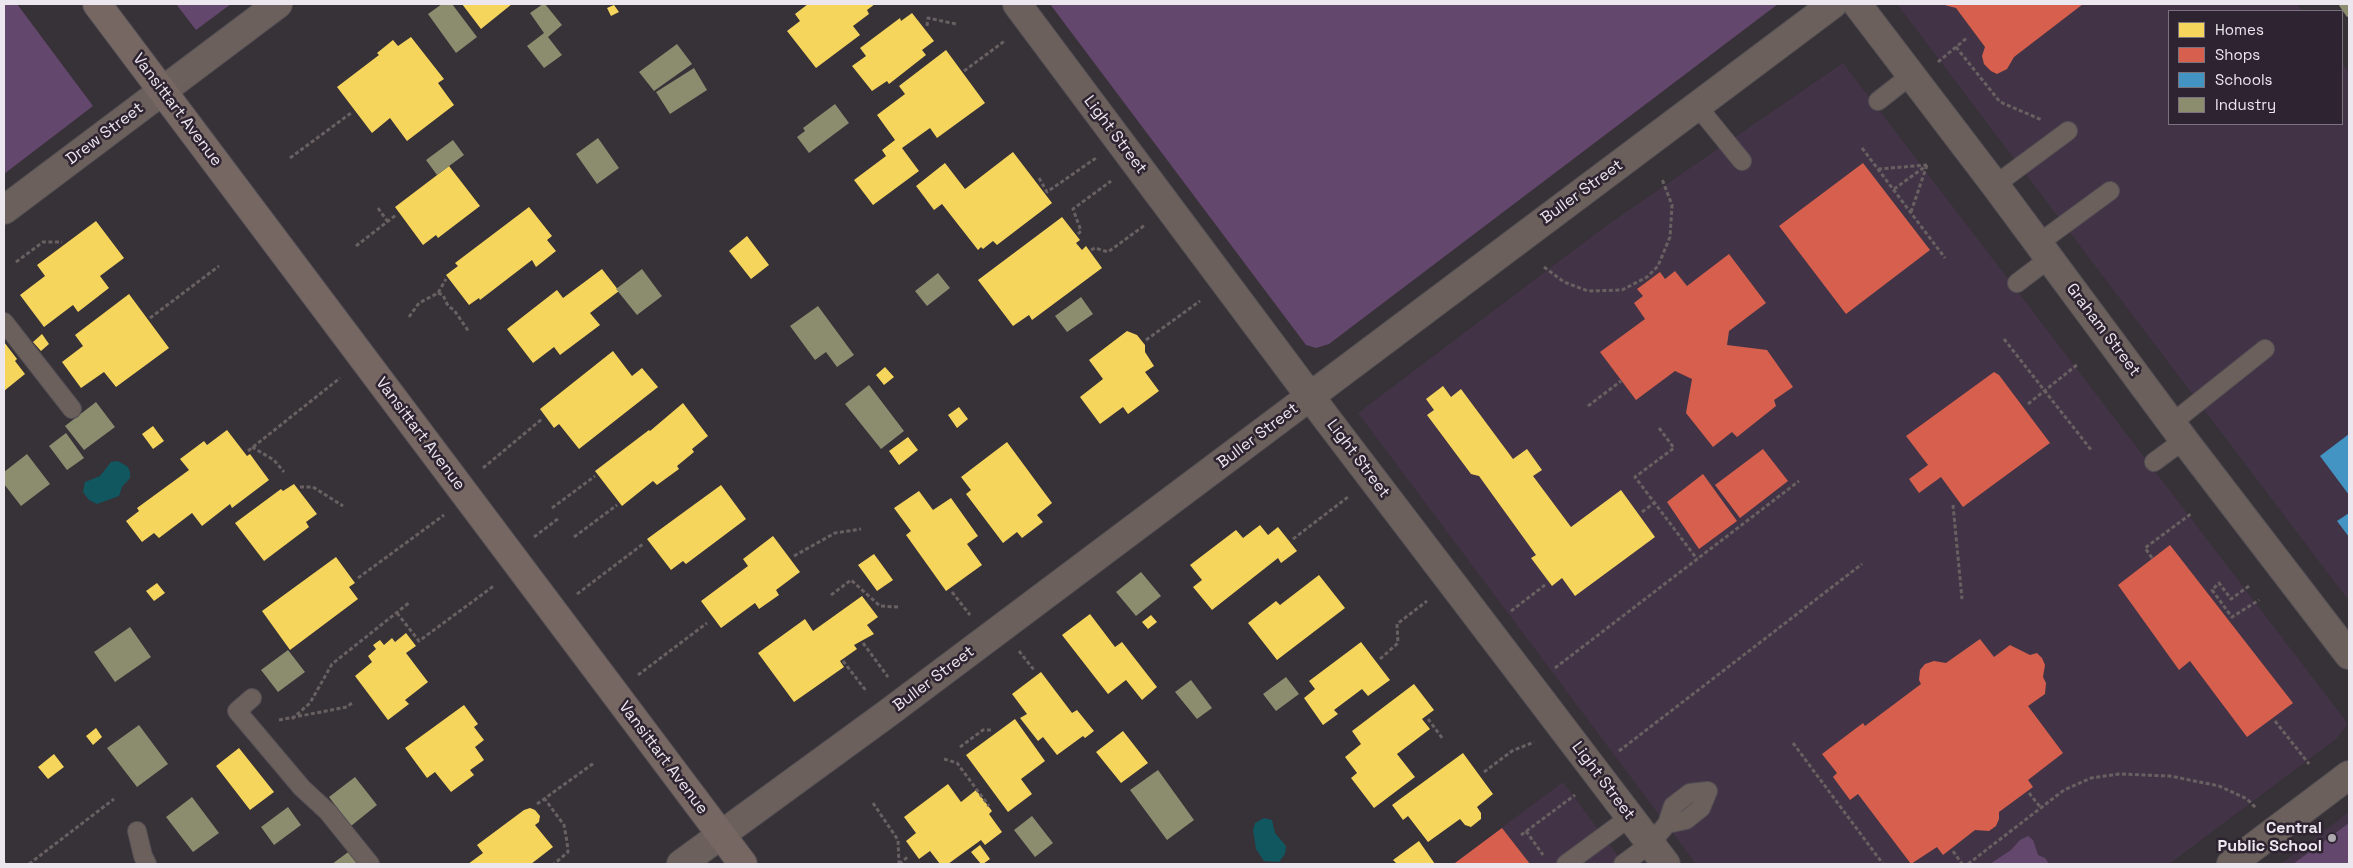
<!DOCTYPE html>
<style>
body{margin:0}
#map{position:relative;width:2353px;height:868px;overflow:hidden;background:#373138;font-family:"Space Grotesk",sans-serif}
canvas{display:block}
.frame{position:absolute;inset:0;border:5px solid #ece6ee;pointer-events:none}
.legend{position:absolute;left:2168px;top:10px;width:175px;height:115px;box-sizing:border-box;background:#2e2431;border:1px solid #7a727d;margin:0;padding:6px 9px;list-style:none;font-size:15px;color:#ece6ee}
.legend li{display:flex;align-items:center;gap:10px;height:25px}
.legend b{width:25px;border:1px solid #7a727d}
</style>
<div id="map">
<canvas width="2353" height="868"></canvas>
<div class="frame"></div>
<ul class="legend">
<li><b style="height:14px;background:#f6d55c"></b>Homes</li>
<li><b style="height:14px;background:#d6604d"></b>Shops</li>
<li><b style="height:14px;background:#4393c3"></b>Schools</li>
<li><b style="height:14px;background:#8c8c6e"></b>Industry</li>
</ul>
</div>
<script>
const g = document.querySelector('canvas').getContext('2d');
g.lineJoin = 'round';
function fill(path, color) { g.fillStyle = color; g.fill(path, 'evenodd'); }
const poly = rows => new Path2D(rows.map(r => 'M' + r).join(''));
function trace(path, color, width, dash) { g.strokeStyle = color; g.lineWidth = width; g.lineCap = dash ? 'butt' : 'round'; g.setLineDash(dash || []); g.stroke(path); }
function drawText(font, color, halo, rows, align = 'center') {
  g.font = font + ' "Space Grotesk",sans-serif'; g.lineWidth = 5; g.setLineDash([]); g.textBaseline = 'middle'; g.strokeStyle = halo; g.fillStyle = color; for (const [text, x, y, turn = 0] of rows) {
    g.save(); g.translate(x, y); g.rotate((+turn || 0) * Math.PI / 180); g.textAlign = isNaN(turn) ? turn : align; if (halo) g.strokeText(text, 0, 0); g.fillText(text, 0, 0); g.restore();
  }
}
const built = poly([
 [1897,4,2297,4,2303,11,2169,11,2169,124,2342,124,2342,63,2349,73,2349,601],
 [1843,63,2345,720,2347,725,2336,739,2169,864,1696,864,1358,413,1606,226],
 [1563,782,1624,864,1453,864],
 [2349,812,2349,864,2281,864]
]);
const green = poly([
 [4,4,17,4,93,106,4,174],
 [176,4,231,4,196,30],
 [1050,4,1778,4,1329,344,1316,348,1306,345],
 [2349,823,2349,864,2293,864],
 [2028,836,2033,840,2038,855,2045,858,2049,864,1990,864,2011,850,2020,840]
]);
const water = poly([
 [118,461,128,467,130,472,130,478,122,487,119,496,97,504,89,500,83,492,85,482,100,476,111,462],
 [1264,818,1272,820,1275,833,1286,846,1285,854,1279,862,1264,861,1256,849,1253,830,1255,823]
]);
const homes = poly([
 [462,4,512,4,481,29],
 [808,4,875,4,867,10,869,14,853,26,860,35,816,68,787,31,800,21,795,14],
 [614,5,619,12,611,16,607,8],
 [912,13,934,41,922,50,926,55,889,84,887,81,872,91,852,66,866,56,860,48,900,18,901,21],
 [411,37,444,79,438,83,454,105,407,141,390,118,372,133,337,87,379,55,377,53,393,40,398,46],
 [946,50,985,103,937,138,930,128,902,148,919,171,873,205,854,180,886,156,882,150,895,140,877,115,905,94,899,86],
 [1013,152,1052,203,997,245,993,241,983,249,981,247,978,250,942,204,934,210,916,186,945,163,965,189],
 [449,166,480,206,438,238,436,235,423,245,395,207],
 [529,207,552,236,547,240,556,251,536,267,532,260,480,300,479,298,469,305,446,275,458,266,455,263],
 [1062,217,1080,240,1076,243,1082,250,1086,246,1102,268,1032,320,1029,315,1013,326,978,280],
 [96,221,124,258,100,276,109,288,78,312,73,305,44,327,20,295,45,276,37,265],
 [747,236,769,265,751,279,729,251],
 [602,269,619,291,590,313,600,325,560,355,554,347,533,363,507,329,557,290,563,298],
 [129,294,169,348,116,387,104,372,81,388,62,362,83,346,75,335],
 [1127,331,1137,335,1145,345,1145,352,1154,366,1145,372,1159,391,1128,414,1123,407,1100,424,1080,397,1103,379,1089,360],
 [42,334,49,344,41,351,33,342],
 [4,342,17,359,15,361,25,374,4,391],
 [613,351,632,376,642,368,658,387,579,449,559,424,554,428,540,409],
 [885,367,894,377,884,385,876,375],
 [1443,386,1451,397,1461,389,1513,459,1527,449,1542,470,1533,476,1571,527,1621,490,1655,537,1575,596,1562,578,1552,586,1531,558,1536,555,1479,476,1471,474,1427,415,1434,410,1426,399],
 [683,403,708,436,692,449,694,452,677,466,679,469,657,485,653,481,622,506,595,471,649,430,650,431],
 [959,407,968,419,957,428,948,415],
 [153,426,164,441,153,449,142,434],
 [227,430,247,456,250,454,269,480,232,508,230,504,202,526,192,513,159,538,154,533,142,542,126,521,139,511,137,508,189,470,180,459,204,441,207,445],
 [908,437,918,450,899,465,889,451],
 [1007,442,1052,503,1037,515,1043,522,1022,538,1017,532,1003,543,966,494,971,490,961,477],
 [294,484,317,514,306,522,309,527,264,561,235,523,281,489,283,491],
 [721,485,746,519,686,564,683,561,671,570,647,539],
 [919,491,933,510,951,498,978,536,967,544,982,565,946,591,906,535,911,531,894,508],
 [1260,525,1268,535,1278,527,1297,551,1281,563,1278,558,1212,610,1193,587,1202,580,1190,565,1236,530,1243,538],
 [773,536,800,572,776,590,779,595,759,609,755,603,721,628,701,601,748,566,743,559],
 [874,554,893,580,877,591,858,565],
 [336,557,355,583,349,587,358,599,290,650,262,611],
 [1319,575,1345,608,1277,660,1248,623,1276,601,1280,605],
 [157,583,165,593,154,601,146,591],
 [862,596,878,617,867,625,874,634,854,645,857,649,840,661,844,667,794,702,758,653,805,619,813,631],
 [1090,614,1115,647,1122,642,1157,687,1142,700,1126,680,1108,694,1062,635],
 [1151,615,1157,622,1148,629,1142,622],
 [406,633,416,646,406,653,428,682,405,700,409,704,388,720,355,676,372,662,368,656,376,649,373,645,380,640,384,645,392,638,395,642],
 [1361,642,1390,680,1368,696,1362,689,1334,710,1338,714,1323,725,1304,698,1315,689,1309,681],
 [1041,672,1072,713,1077,710,1094,731,1085,738,1083,736,1057,755,1043,737,1038,741,1020,718,1027,714,1012,694],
 [1414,684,1434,710,1422,719,1430,729,1397,754,1415,777,1374,808,1351,778,1357,773,1345,757,1361,744,1352,731],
 [464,705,478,724,474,727,484,740,475,747,484,760,470,770,474,775,451,792,435,772,427,778,405,748],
 [1015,719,1045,761,1021,779,1032,794,1008,812,966,755],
 [96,728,102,737,93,745,86,736],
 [1123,731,1148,763,1121,783,1096,752],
 [239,748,274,792,250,810,216,766],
 [1463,753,1493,794,1477,807,1481,813,1481,819,1471,827,1465,825,1460,819,1428,842,1408,816,1403,820,1392,805],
 [54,754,64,767,48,779,38,767],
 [948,784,961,802,976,790,992,811,989,814,1002,832,985,845,981,840,948,864,940,864,930,851,919,859,906,841,916,833,904,817],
 [530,808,535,810,540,816,539,822,535,825,553,847,531,864,468,864,483,853,477,845,524,810],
 [1419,841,1435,864,1397,864,1393,860],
 [980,845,990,859,983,864,981,864,971,852]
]);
const shops = poly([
 [1941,4,2083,4,2014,57,2007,69,1997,74,1991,71,1984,64,1982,56,1985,47,1956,8],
 [1863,163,1930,250,1846,314,1779,226],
 [1729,254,1766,303,1729,331,1727,345,1767,350,1793,387,1774,400,1776,406,1737,437,1732,432,1713,447,1686,413,1692,379,1675,371,1636,400,1600,352,1645,319,1634,303,1643,296,1637,289,1660,272,1665,279,1675,271,1687,286],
 [1994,372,1999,375,2050,443,1963,507,1941,477,1919,493,1909,479,1928,465,1906,436],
 [1763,449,1788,481,1740,518,1715,485],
 [1703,474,1737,521,1699,549,1667,502],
 [2170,545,2293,703,2247,737,2190,661,2179,670,2118,585],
 [1980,639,1994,657,2010,645,2030,655,2037,653,2042,658,2045,665,2043,677,2046,683,2045,694,2028,706,2063,753,2028,780,2033,787,1999,812,1999,819,1996,826,1989,831,1975,830,1943,855,1937,847,1911,864,1858,794,1850,800,1833,777,1837,773,1822,754,1863,723,1865,726,1921,684,1919,680,1920,670,1925,664,1934,661,1946,663],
 [1502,828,1530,864,1456,864,1455,863]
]);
const schools = poly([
 [2349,434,2349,495,2320,456],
 [2349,513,2349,537,2337,521]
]);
const industry = poly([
 [442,4,452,4,477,37,456,53,428,14],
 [543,4,545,4,562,25,548,37,562,55,544,68,527,46,544,33,530,13],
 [2338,4,2349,4,2349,16,2347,17],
 [677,44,692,64,654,91,639,72],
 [694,68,707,90,670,114,656,92],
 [835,104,849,123,809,153,797,137,805,131,803,128],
 [598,138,619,168,597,184,576,154],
 [453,140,464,155,437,175,426,160],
 [642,269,662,296,637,315,616,289],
 [938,273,950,288,927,306,915,291],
 [1081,297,1093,314,1067,332,1055,316],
 [818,306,854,355,837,367,826,352,815,360,790,326],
 [869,385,904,431,881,449,845,404],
 [96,402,115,427,84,450,65,426],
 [66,433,84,458,67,470,49,446],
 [27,454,50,484,21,506,4,484,4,472],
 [1141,572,1161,596,1136,616,1116,592],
 [130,627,151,657,115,682,94,652],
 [288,650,305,672,278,692,261,670],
 [1286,677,1299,694,1276,711,1263,694],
 [1191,680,1212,708,1197,719,1175,692],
 [139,725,168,764,137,787,107,748],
 [1158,770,1194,820,1167,840,1130,790],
 [355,777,377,805,351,826,329,797],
 [192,797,219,833,193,852,166,817],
 [288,807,301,825,274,845,261,827],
 [1032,816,1053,843,1035,857,1014,830],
 [351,850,361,864,332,864]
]);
const path = poly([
 [927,26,928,18,956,24],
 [1956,47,2000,102,2042,120],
 [1938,62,1968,37],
 [964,71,1006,40],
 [1862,148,1945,258],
 [290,158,351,113],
 [1878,169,1927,165],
 [1039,178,1047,192,1096,158],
 [1894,189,1926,166],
 [378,208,388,222],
 [1911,212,1927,165],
 [1078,234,1081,231,1073,209,1111,181],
 [356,246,396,215],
 [1091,250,1095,248,1108,252,1145,225],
 [16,262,43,242,62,242],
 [1544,267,1564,282,1588,291,1622,290,1647,277,1658,266,1670,237,1672,205,1662,179],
 [438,293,443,295,448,306,454,310,469,332],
 [409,317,419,303,438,293,446,279],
 [150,318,219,266],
 [2004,339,2092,451],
 [1146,340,1200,301],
 [2028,404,2078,364],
 [1588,406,1621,381],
 [1659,428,1674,448,1635,477,1697,559],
 [252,447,274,460,284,472],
 [248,451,340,378],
 [483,468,542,419],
 [300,487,313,487,343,506],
 [1953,505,1962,599],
 [552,508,595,476],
 [1642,512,1654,503],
 [534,537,559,518],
 [574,537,617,505],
 [1293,539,1348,497],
 [794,556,835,533,861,529],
 [2152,558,2145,548,2192,513],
 [358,578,444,515],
 [2249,586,2231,599,2219,583,2212,590,2232,617,2259,600],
 [952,592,970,615],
 [577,594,643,544],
 [831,595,851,580,880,606,898,607],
 [1511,611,1545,585],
 [397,613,419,641,495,585],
 [863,643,888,677],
 [1019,651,1034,670],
 [1380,659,1398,643,1397,624,1427,601],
 [843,661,867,692],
 [1555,668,1799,481],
 [638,675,707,623],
 [292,719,310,703,332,664,410,602],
 [1428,719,1443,739],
 [279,720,347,707,353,702],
 [2275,721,2309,764],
 [1793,743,1883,864],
 [960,747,983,730,992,730],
 [1619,751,1862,564],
 [944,759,957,763,989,806],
 [1484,772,1512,751,1534,742],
 [2029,793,2041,808],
 [544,798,564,825,567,842,568,852,554,864],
 [873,803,898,840,899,864],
 [537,804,594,763],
 [1526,831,1543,855],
 [1521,835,1575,795],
 [1953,851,1962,864],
 [4,862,5,864],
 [29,864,114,799],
 [899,864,909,856],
 [1968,864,2064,790,2091,778,2119,774,2170,776,2219,786,2247,799,2256,808]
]);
const lane = poly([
 [1878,101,1910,76],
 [1698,107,1742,161],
 [1995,185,2068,131],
 [2039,243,2110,191],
 [2017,283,2050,258],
 [4,322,72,409],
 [2172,423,2265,349],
 [2154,462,2184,440],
 [252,698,237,711,302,788,328,812,370,864],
 [137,831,143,856,147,864],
 [1566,864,1630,817],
 [1623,864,1650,844,1667,824,1686,820,1701,808,1708,791,1690,793,1673,806,1667,824]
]);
const street = poly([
 [1017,4,1327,419,1666,864],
 [1857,4,1995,185,2184,440,2349,655],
 [4,210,278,4],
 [681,864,888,713,1833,4],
 [2231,864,2349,775]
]);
const primary = poly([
 [97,4,743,864]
]);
const markers = [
 [2332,838,5,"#ada7ae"]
];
const streetNames = [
 ["Vansittart Avenue",177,110,53],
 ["Drew Street",105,134,-37],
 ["Light Street",1115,135,53],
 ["Buller Street",1582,192,-36],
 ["Graham Street",2103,330,53],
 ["Vansittart Avenue",420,434,53],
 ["Buller Street",1258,436,-37],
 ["Light Street",1358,459,53],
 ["Buller Street",934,679,-37],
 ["Vansittart Avenue",663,758,53],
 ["Light Street",1603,781,53]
];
const poiNames = [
 ["Central",2322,829],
 ["Public School",2322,847]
];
fill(built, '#423446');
fill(green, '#64476c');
fill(water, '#115760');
fill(homes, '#f6d55c');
fill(shops, '#d6604d');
fill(schools, '#4393c3');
fill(industry, '#8c8c6e');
trace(lane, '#534f54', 20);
trace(street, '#534f54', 30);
trace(primary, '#534f54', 30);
trace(path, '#696161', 3, [4, 2.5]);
trace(lane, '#6b605c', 18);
trace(street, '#6b605c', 28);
trace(primary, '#766763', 28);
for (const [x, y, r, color] of markers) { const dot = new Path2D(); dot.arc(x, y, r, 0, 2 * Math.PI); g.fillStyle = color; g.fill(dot); trace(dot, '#2e2431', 2); }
drawText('16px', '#ece6ee', '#2e2431', streetNames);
drawText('bold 16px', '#ece6ee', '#2e2431', poiNames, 'right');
</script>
